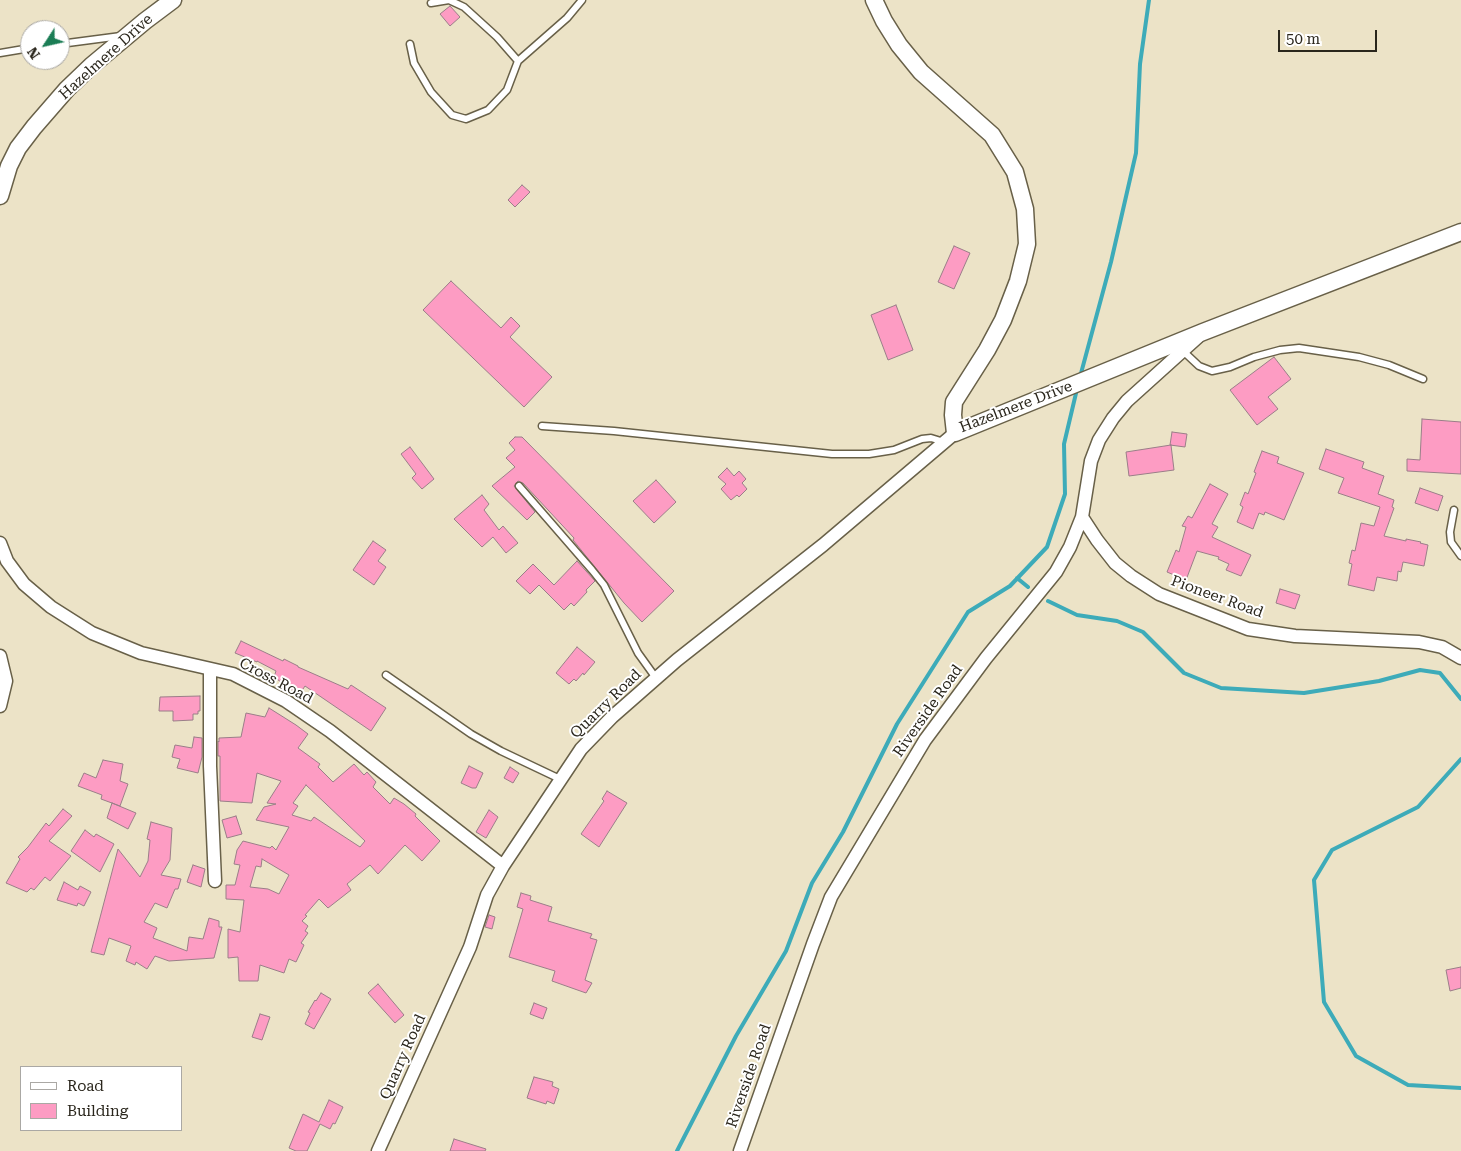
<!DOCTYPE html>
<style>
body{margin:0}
#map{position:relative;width:1461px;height:1151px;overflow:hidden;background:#ece3c7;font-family:"Roboto Serif",serif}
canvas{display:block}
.legend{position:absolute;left:20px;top:1066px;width:162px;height:65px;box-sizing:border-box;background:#fff;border:1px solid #aaa8a4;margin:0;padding:6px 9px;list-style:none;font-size:15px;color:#2a261c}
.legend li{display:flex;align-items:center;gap:10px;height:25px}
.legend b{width:25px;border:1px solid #aaa8a4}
.north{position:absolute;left:20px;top:20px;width:50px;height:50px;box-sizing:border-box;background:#fff;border:1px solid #aaa8a4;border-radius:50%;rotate:235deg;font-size:14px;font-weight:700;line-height:20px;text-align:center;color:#2a261c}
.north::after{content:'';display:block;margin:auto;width:18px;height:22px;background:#1b7d55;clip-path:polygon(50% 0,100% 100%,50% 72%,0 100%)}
.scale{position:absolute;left:1278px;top:30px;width:99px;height:22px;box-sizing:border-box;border:2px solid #2a261c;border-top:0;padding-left:6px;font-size:15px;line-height:18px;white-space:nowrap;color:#2a261c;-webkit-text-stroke:4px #fff;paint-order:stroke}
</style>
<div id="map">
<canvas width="1461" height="1151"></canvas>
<ul class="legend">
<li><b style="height:6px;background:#fff"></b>Road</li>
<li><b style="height:14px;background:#fd9cc3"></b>Building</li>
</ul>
<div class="north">N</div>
<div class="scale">50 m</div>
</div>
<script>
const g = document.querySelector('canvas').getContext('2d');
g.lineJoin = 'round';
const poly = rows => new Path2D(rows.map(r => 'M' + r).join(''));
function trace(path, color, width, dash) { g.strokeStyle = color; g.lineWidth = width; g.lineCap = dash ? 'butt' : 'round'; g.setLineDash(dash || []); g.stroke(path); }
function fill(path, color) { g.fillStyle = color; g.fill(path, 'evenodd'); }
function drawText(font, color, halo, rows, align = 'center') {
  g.font = font + ' "Roboto Serif",serif'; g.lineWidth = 4; g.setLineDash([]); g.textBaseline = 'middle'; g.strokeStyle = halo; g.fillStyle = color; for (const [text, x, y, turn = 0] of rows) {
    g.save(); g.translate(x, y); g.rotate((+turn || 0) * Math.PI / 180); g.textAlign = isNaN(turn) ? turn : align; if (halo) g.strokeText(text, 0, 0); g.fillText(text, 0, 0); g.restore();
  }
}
const stream = poly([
 [1080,377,1111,262,1136,153,1140,64,1149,0],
 [1017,578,1028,587],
 [1048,601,1077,615,1117,621,1143,632,1184,673,1221,688,1304,693,1379,681,1420,670,1440,673,1461,699],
 [1461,759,1418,807,1332,850,1314,880,1324,1002,1356,1056,1408,1085,1461,1088],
 [677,1151,736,1036,786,951,812,883,843,832,897,724,968,612,1010,586,1047,547,1065,494,1064,444,1077,389]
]);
const building = poly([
 [450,6,460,17,450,26,440,14,450,6],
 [522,185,530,192,515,207,508,200,522,185],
 [954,246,970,253,954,289,938,282,954,246],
 [451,281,501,328,511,317,520,326,510,337,552,377,524,407,423,310,451,281],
 [896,305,913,350,888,360,871,315,896,305],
 [1274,357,1291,379,1268,397,1278,409,1257,425,1230,390,1274,357],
 [1422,419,1461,422,1461,474,1407,471,1407,459,1420,460,1422,419],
 [1172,432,1187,434,1185,447,1170,445,1172,432],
 [515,437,522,437,674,591,642,622,624,603,573,540,574,538,523,483,518,481,514,486,535,512,527,520,492,486,515,467,506,458,515,450,509,443,515,437],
 [1171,445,1174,470,1129,476,1126,452,1171,445],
 [410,447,434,479,422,489,412,478,416,474,401,454,410,447],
 [1326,449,1364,462,1362,468,1384,476,1378,494,1394,500,1392,507,1394,508,1384,536,1406,541,1406,539,1421,542,1420,543,1428,545,1424,566,1403,562,1401,572,1398,571,1397,581,1377,577,1374,591,1348,585,1352,564,1349,563,1352,550,1355,551,1361,523,1374,526,1380,507,1338,493,1344,478,1319,469,1326,449],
 [1262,451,1279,457,1277,463,1304,473,1284,520,1265,512,1264,515,1259,513,1253,529,1237,522,1243,507,1240,505,1245,492,1248,494,1256,473,1254,472,1262,451],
 [727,468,734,476,739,471,746,479,742,483,747,489,739,497,737,495,731,500,721,489,726,484,718,477,727,468],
 [656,480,676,502,654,523,633,501,656,480],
 [1210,484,1228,494,1212,524,1218,527,1212,537,1251,555,1241,576,1226,570,1229,564,1218,559,1219,557,1197,551,1186,580,1167,572,1176,550,1179,552,1186,527,1182,526,1188,516,1192,518,1210,484],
 [1420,488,1443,496,1438,511,1415,503,1420,488],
 [482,495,489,504,484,510,499,530,503,526,518,543,506,553,493,537,482,547,454,519,482,495],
 [373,541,386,550,378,561,386,567,374,585,353,570,373,541],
 [577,561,595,581,586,590,587,592,574,606,571,603,564,610,539,585,530,594,516,581,533,564,554,585,577,561],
 [1280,589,1300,595,1295,609,1276,603,1280,589],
 [241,641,283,661,284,659,298,666,298,667,348,689,351,685,386,708,371,731,305,686,299,695,274,677,276,671,257,661,257,662,235,653,241,641],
 [577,647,595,662,584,675,583,673,576,681,574,679,569,684,556,673,577,647],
 [200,696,200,711,198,711,198,714,193,714,193,720,173,721,173,711,159,711,160,697,200,696],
 [269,708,296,725,308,734,298,748,320,764,318,767,333,782,354,764,364,775,367,772,376,782,373,787,390,804,394,798,404,804,416,814,415,816,440,841,422,861,405,845,378,874,370,865,347,884,351,890,328,908,319,899,305,915,307,916,302,921,308,926,305,931,308,933,301,943,304,945,296,962,289,959,284,973,260,965,258,981,239,981,238,957,228,958,228,929,240,932,244,900,226,899,226,885,235,885,240,865,234,864,237,850,243,841,270,848,272,846,276,850,289,827,256,820,264,807,276,804,267,803,281,781,257,773,252,803,220,801,220,756,218,756,218,741,219,742,219,738,241,737,246,713,265,717,269,708],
 [306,785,365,841,360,847,314,817,311,821,292,815,298,806,293,803,306,785],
 [262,859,289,875,279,894,268,889,250,887,256,866,261,867,262,859],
 [194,737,202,738,202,757,198,773,177,768,180,759,172,757,175,745,192,748,194,737],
 [103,760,123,764,120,781,128,784,120,806,101,799,102,795,78,786,84,773,96,778,103,760],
 [469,766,483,773,476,788,472,788,461,783,469,766],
 [510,767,519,773,513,783,504,778,510,767],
 [607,791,627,803,599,847,581,834,604,801,602,799,607,791],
 [112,803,136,813,128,829,107,818,112,803],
 [63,809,72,816,49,841,71,856,50,881,45,877,34,890,31,888,27,892,6,883,20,859,18,857,28,847,46,823,49,826,63,809],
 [489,810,498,817,486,838,476,832,489,810],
 [236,816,242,834,227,838,222,820,236,816],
 [151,822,172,828,170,860,161,875,181,879,178,889,175,889,167,908,155,903,144,922,157,928,153,938,187,951,189,937,203,939,209,918,219,921,219,927,222,927,214,958,169,961,155,956,147,969,136,962,135,965,126,961,131,946,109,938,104,955,91,952,118,849,140,877,148,861,150,840,147,839,151,822],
 [85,830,94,837,96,834,114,844,100,872,71,851,85,830],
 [193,865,205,869,201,887,187,882,193,865],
 [64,882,78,890,80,886,91,892,84,906,78,903,77,906,57,900,64,882],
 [521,893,531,896,530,900,552,907,548,921,592,934,590,938,597,940,585,980,592,983,586,993,552,981,555,971,509,957,523,909,517,907,521,893],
 [489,915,495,917,492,929,485,927,489,915],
 [1461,967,1461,988,1450,991,1446,970,1461,967],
 [378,984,404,1015,395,1023,368,993,378,984],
 [321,993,331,999,314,1029,305,1024,310,1013,308,1012,315,1000,316,1001,321,993],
 [534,1003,547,1008,543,1019,530,1014,534,1003],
 [260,1014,270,1017,262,1040,252,1037,260,1014],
 [534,1077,553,1082,552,1086,559,1089,554,1104,547,1101,546,1104,527,1098,534,1077],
 [329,1100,343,1107,335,1124,333,1123,330,1129,320,1124,307,1151,296,1151,289,1148,303,1114,319,1122,329,1100],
 [454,1139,486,1149,485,1151,450,1151,454,1139]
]);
const service = poly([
 [431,3,449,0,464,7,497,37,518,61],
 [60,44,121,36],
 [410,44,414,63,431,92,452,115,466,119,488,110,507,90,518,61,567,18,582,0],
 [0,53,30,48],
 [1183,351,1199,366,1212,371,1230,367,1254,357,1280,350,1299,348,1359,357,1389,365,1423,379],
 [542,426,614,431,832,454,869,454,894,450,922,439,931,438,944,442],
 [519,486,592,570,604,585,638,653,656,678],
 [1454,510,1450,532,1451,542,1461,556],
 [386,675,471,734,501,751,560,779]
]);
const minor = poly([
 [1082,517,1097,540,1115,563,1131,576,1159,594,1248,629,1295,636,1419,642,1442,647,1461,658],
 [0,543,7,561,24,584,51,607,92,633,141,653,233,674,286,701,330,731,503,866],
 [0,656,6,681,0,706],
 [210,669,210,766,215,881],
 [378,1151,470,947,487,895,503,866,581,749,612,717,677,660,823,545,955,433],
 [740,1151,813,944,831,897,925,740,986,658,1056,572,1070,547,1082,517,1091,461,1099,440,1113,418,1127,401,1198,337]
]);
const tertiary = poly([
 [874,0,884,21,899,45,921,72,992,135,1015,172,1025,209,1027,244,1018,281,1003,320,987,350,954,402,953,415,955,433,1203,332,1461,232],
 [0,196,9,166,18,148,34,127,67,89,91,66,145,21,173,0]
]);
const streetNames = [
 ["Hazelmere Drive",106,57,-42],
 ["Hazelmere Drive",1016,407,-21],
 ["Pioneer Road",1217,597,20],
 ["Cross Road",276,681,28],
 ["Quarry Road",606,704,-44],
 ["Riverside Road",928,711,-55],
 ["Quarry Road",403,1057,-66],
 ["Riverside Road",749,1076,-71]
];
trace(stream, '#3dabb9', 4);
fill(building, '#fd9cc3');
trace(building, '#9a7e88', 1);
trace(service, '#686048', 9);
trace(minor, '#686048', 15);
trace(tertiary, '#686048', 19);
trace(service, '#fff', 6);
trace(minor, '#fff', 12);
trace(tertiary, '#fff', 16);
drawText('15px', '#2a261c', '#fff', streetNames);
</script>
